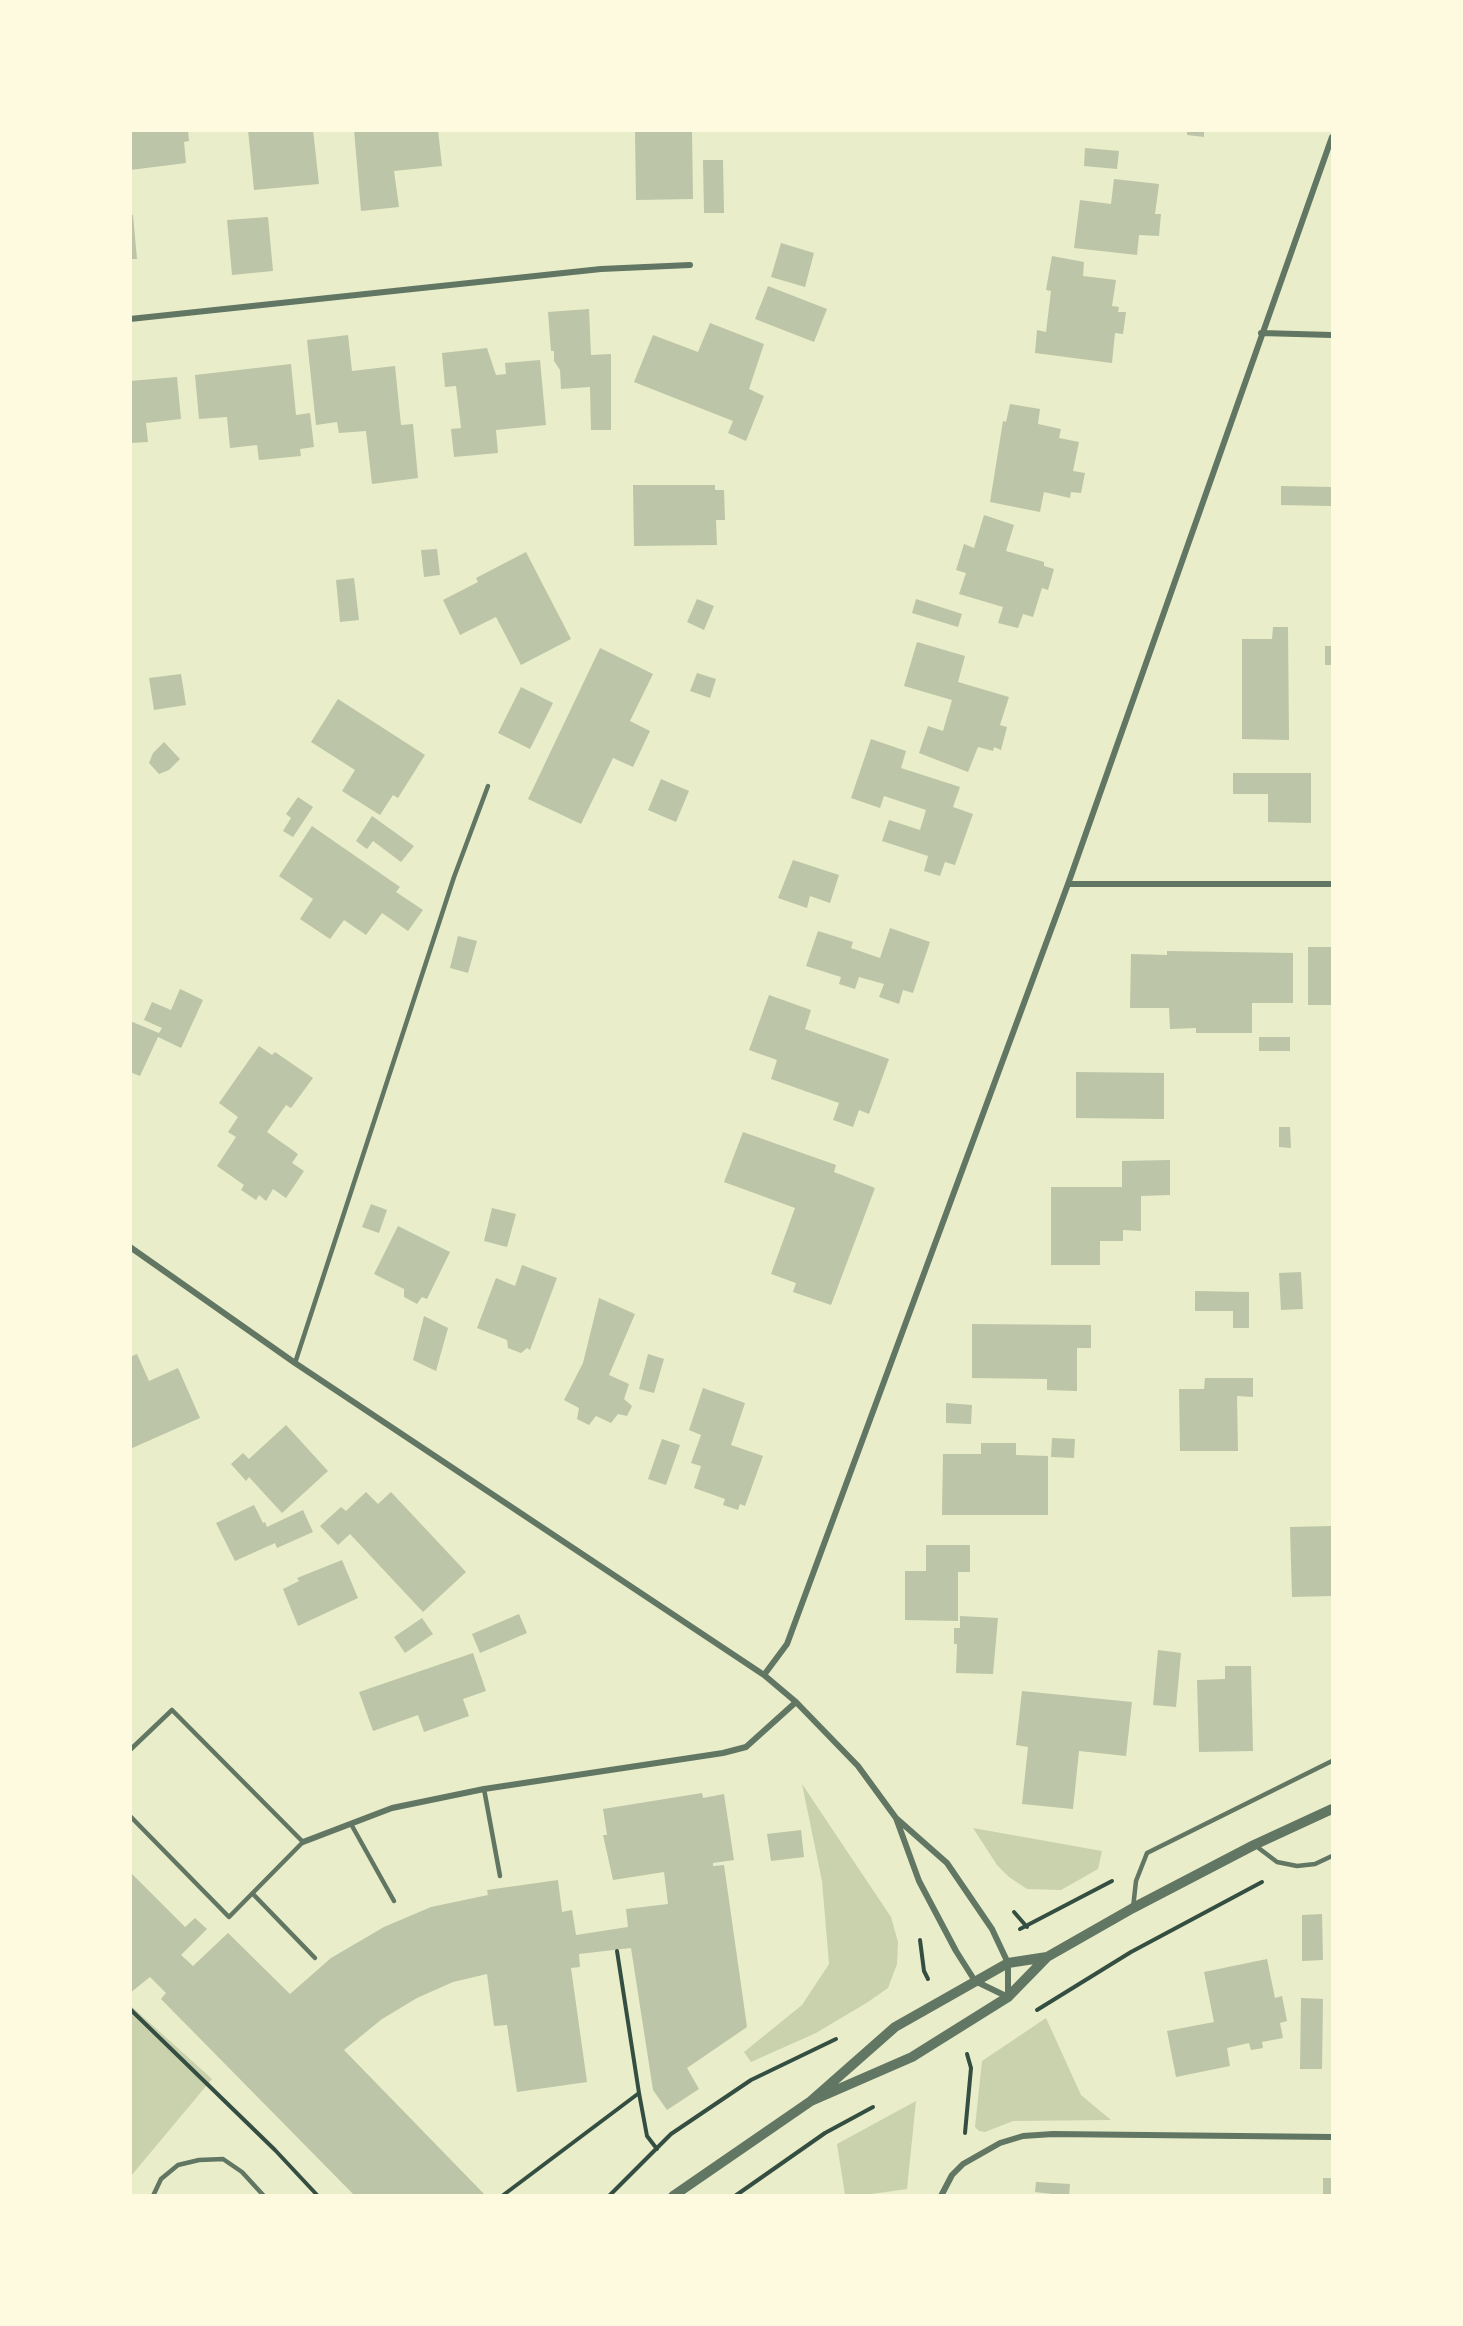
<!DOCTYPE html>
<style>
body{margin:0}
#map{position:relative;width:1463px;height:2326px;overflow:hidden;background:#e9edc9;font-family:"Fira Sans Condensed",sans-serif}
canvas{display:block}
.frame{position:absolute;inset:0;border:132px solid #fefae0;pointer-events:none}
</style>
<div id="map">
<canvas width="1463" height="2326"></canvas>
<div class="frame"></div>
</div>
<script>
const g = document.querySelector('canvas').getContext('2d');
g.lineJoin = 'round';
function fill(path, color) { g.fillStyle = color; g.fill(path, 'evenodd'); }
const poly = rows => new Path2D(rows.map(r => 'M' + r).join(''));
function trace(path, color, width, dash) { g.strokeStyle = color; g.lineWidth = width; g.lineCap = dash ? 'butt' : 'round'; g.setLineDash(dash || []); g.stroke(path); }
const green = poly([
 [802,1784,891,1917,898,1942,897,1964,888,1988,868,2002,816,2033,751,2062,744,2052,802,2005,829,1964,822,1881],
 [973,1828,1102,1851,1098,1869,1061,1890,1027,1889,1009,1877,997,1865],
 [130,2005,212,2079,131,2176,130,2176],
 [1046,2018,1081,2095,1111,2120,1013,2121,985,2132,979,2131,975,2127,982,2061],
 [916,2101,907,2189,864,2195,845,2195,837,2144]
]);
const building = poly([
 [130,130,188,130,189,141,184,142,186,163,130,170],
 [248,130,313,130,319,184,254,190],
 [354,130,438,130,442,166,394,171,399,207,361,211],
 [635,130,692,130,693,199,636,200],
 [1187,130,1204,130,1204,137,1187,135],
 [1085,148,1119,151,1117,169,1084,166],
 [703,160,723,160,724,213,704,213],
 [1114,179,1159,184,1155,214,1161,214,1159,236,1139,235,1137,255,1074,248,1080,200,1111,204],
 [130,215,133,215,137,259,130,259],
 [268,217,273,271,232,275,227,220],
 [781,243,814,253,805,287,771,277],
 [1052,256,1084,262,1083,276,1116,280,1112,306,1119,307,1118,312,1126,312,1123,334,1115,333,1112,363,1035,353,1037,330,1046,332,1051,291,1046,290],
 [768,286,827,309,814,342,755,319],
 [589,309,591,355,611,354,611,430,591,430,590,387,561,389,560,370,554,361,554,351,551,351,548,312],
 [710,323,764,344,749,389,764,396,746,441,728,433,733,421,634,382,653,335,698,352],
 [348,335,352,371,395,366,401,425,413,424,418,478,372,484,366,431,339,433,337,422,316,425,307,340],
 [487,348,496,375,506,374,505,363,540,360,546,425,496,430,498,453,454,457,451,429,461,428,456,386,445,387,442,353],
 [291,364,296,415,310,413,314,447,300,449,301,456,259,460,257,445,230,448,227,417,199,419,195,375],
 [177,377,181,419,146,423,148,442,130,443,130,381],
 [1010,404,1040,409,1038,424,1061,429,1059,438,1079,442,1073,471,1085,473,1081,493,1071,492,1070,498,1044,492,1040,512,990,502,1003,421,1006,422],
 [633,485,715,485,715,490,724,490,725,520,716,520,717,545,634,546],
 [1281,486,1331,487,1331,506,1281,505],
 [984,515,1014,525,1006,551,1044,562,1044,566,1054,569,1048,590,1042,588,1033,617,1023,614,1018,628,998,623,1003,607,959,594,966,573,956,570,964,544,974,548],
 [437,549,440,575,424,577,421,550],
 [526,552,571,639,521,665,496,617,460,635,443,600,478,582,476,578],
 [354,578,359,620,340,622,336,580],
 [697,599,714,606,704,630,687,622],
 [916,599,962,614,958,627,912,613],
 [1273,627,1288,627,1289,740,1242,739,1242,639,1272,639],
 [917,642,965,656,958,682,1009,697,1000,725,1007,727,1001,750,994,747,993,751,978,747,968,772,919,753,928,726,943,731,952,700,904,686],
 [1325,646,1332,646,1332,665,1325,665],
 [600,648,653,674,630,721,650,731,633,767,613,758,581,824,528,799],
 [697,673,716,679,710,698,690,691],
 [181,674,186,705,154,710,149,678],
 [521,687,553,703,530,749,498,733],
 [338,699,425,755,398,798,393,795,380,815,342,791,355,770,311,742],
 [871,739,906,751,901,768,960,787,953,807,973,814,955,865,945,862,940,876,924,871,928,856,882,841,889,820,920,830,926,810,884,796,880,808,851,798],
 [164,742,180,759,169,770,159,774,149,763,153,753],
 [1233,773,1311,773,1311,823,1268,822,1268,794,1233,794],
 [661,779,689,791,676,822,648,810],
 [298,797,313,807,293,837,283,831,291,818,286,814],
 [372,816,414,846,401,862,373,841,367,849,356,841],
 [312,826,400,887,396,892,423,910,408,931,382,913,366,935,344,920,330,939,300,919,313,899,279,876],
 [793,860,839,875,830,903,810,896,807,908,778,898],
 [890,928,930,942,913,993,903,990,899,1004,879,997,884,984,859,977,855,989,839,984,841,977,806,966,818,931,853,942,851,948,880,958],
 [458,936,477,941,468,973,450,968],
 [1308,947,1332,947,1332,1005,1308,1005],
 [1167,951,1293,953,1293,1003,1252,1003,1252,1033,1196,1033,1196,1028,1170,1029,1169,1008,1130,1008,1131,954,1167,955],
 [180,989,203,1000,181,1048,158,1037,140,1076,130,1072,130,1021,159,1033,162,1028,144,1020,152,1002,171,1010],
 [769,995,811,1010,805,1029,889,1059,869,1114,859,1110,853,1127,833,1120,839,1103,771,1079,777,1060,749,1050],
 [1259,1037,1290,1037,1290,1051,1259,1051],
 [259,1046,272,1055,275,1052,313,1078,291,1108,286,1105,267,1132,298,1154,292,1163,304,1171,286,1198,273,1189,266,1201,259,1195,256,1200,241,1190,244,1185,217,1166,236,1137,228,1132,238,1117,219,1103],
 [1076,1072,1164,1073,1164,1119,1076,1118],
 [1279,1127,1290,1127,1291,1148,1279,1147],
 [743,1132,836,1165,834,1172,875,1188,831,1305,793,1292,796,1283,771,1274,795,1208,724,1182],
 [1170,1160,1170,1195,1141,1196,1141,1231,1123,1230,1123,1241,1100,1241,1100,1265,1051,1265,1051,1187,1122,1187,1122,1161],
 [371,1204,387,1210,379,1233,362,1227],
 [492,1208,516,1214,507,1247,484,1241],
 [398,1226,450,1252,427,1299,422,1297,417,1304,404,1297,404,1289,374,1274],
 [522,1265,557,1278,530,1350,527,1348,521,1353,508,1348,507,1340,477,1328,496,1278,515,1286],
 [1301,1272,1303,1309,1281,1310,1279,1273],
 [1195,1291,1249,1292,1249,1328,1233,1328,1233,1311,1195,1311],
 [599,1298,635,1314,609,1375,629,1384,624,1399,632,1406,627,1416,618,1414,611,1423,596,1416,589,1425,577,1419,579,1408,564,1400,583,1363],
 [424,1316,448,1328,436,1371,413,1360],
 [972,1324,1091,1325,1091,1348,1077,1348,1077,1391,1047,1390,1047,1379,972,1378],
 [137,1354,149,1381,178,1368,200,1418,130,1449,130,1357],
 [648,1354,664,1359,654,1393,639,1389],
 [1205,1378,1253,1378,1253,1397,1237,1396,1238,1451,1180,1451,1179,1389,1204,1389],
 [703,1388,745,1403,731,1445,763,1456,745,1506,740,1504,738,1510,723,1505,725,1499,694,1488,701,1466,691,1463,701,1435,689,1430],
 [946,1403,972,1405,971,1424,946,1423],
 [286,1425,328,1471,282,1513,249,1477,246,1481,231,1464,243,1453,249,1459],
 [1052,1438,1075,1439,1074,1458,1051,1457],
 [662,1439,680,1445,666,1485,648,1479],
 [981,1443,1016,1443,1016,1455,1048,1456,1048,1515,942,1515,943,1454,981,1454],
 [366,1492,378,1504,391,1492,466,1572,423,1612,350,1534,338,1545,320,1526,341,1507,346,1511],
 [254,1505,263,1523,265,1522,267,1527,303,1510,313,1532,277,1548,275,1543,235,1561,216,1523],
 [1332,1526,1332,1596,1292,1597,1290,1527],
 [926,1545,970,1545,970,1572,958,1572,958,1621,905,1620,905,1571,926,1571],
 [342,1560,358,1598,298,1626,283,1589,299,1581,297,1578],
 [519,1614,527,1633,480,1653,472,1634],
 [960,1616,998,1618,993,1674,956,1673,957,1644,954,1644,954,1628,960,1628],
 [422,1618,433,1634,405,1653,394,1637],
 [1158,1650,1181,1653,1176,1707,1153,1705],
 [473,1653,486,1691,463,1699,469,1716,424,1732,418,1715,373,1731,359,1692],
 [1225,1666,1251,1666,1253,1751,1199,1752,1197,1680,1225,1679],
 [1022,1691,1132,1702,1126,1756,1079,1751,1073,1809,1022,1804,1028,1747,1016,1745],
 [702,1793,703,1798,724,1794,734,1860,713,1863,713,1866,724,1865,747,2027,687,2068,699,2089,667,2110,653,2090,631,1948,579,1954,580,1967,571,1968,587,2082,517,2092,507,2025,494,2026,487,1974,453,1982,417,1998,382,2019,344,2050,486,2196,355,2196,161,1999,166,1993,150,1977,130,1993,130,1872,185,1927,195,1918,207,1929,181,1955,193,1966,228,1933,290,1994,331,1958,384,1927,431,1907,488,1895,487,1890,558,1880,562,1912,572,1910,576,1935,628,1927,626,1909,668,1904,664,1872,613,1880,603,1835,607,1835,603,1809],
 [801,1830,804,1857,771,1861,767,1834],
 [1322,1914,1323,1960,1302,1961,1302,1915],
 [1267,1959,1275,1998,1282,1996,1287,2021,1280,2023,1283,2038,1262,2042,1263,2048,1251,2050,1249,2043,1227,2048,1230,2066,1176,2077,1167,2031,1214,2022,1204,1972],
 [1301,1998,1323,1999,1322,2069,1300,2069],
 [1323,2178,1332,2178,1332,2196,1323,2196],
 [1036,2182,1070,2184,1069,2196,1035,2192]
]);
const path = poly([
 [1014,1912,1027,1927],
 [1020,1929,1112,1881],
 [920,1940,924,1971,928,1979],
 [130,2009,275,2150,318,2196],
 [1037,2010,1131,1952,1262,1882],
 [639,2093,647,2136,657,2149],
 [965,2133,971,2068,967,2054],
 [502,2196,639,2093,617,1951],
 [609,2196,671,2134,751,2080,836,2039],
 [735,2196,825,2133,873,2107]
]);
const service = poly([
 [295,1363,454,877,488,786],
 [130,1750,172,1710,303,1842,229,1917,130,1816],
 [484,1789,500,1876],
 [351,1824,394,1901],
 [1256,1846,1277,1862,1297,1866,1315,1864,1332,1856],
 [253,1894,315,1958],
 [1133,1908,1136,1881,1147,1853,1332,1761],
 [153,2196,161,2179,178,2165,199,2160,223,2159,242,2172,264,2196]
]);
const minor = poly([
 [130,319,601,269,690,265],
 [1261,333,1332,335],
 [1068,884,1332,884],
 [130,1247,295,1363,764,1675,796,1702,858,1766,896,1818,947,1863,992,1929,1008,1963,1008,1997,975,1981,956,1951,919,1881,896,1818],
 [764,1675,787,1644,1068,884,1332,137],
 [303,1842,392,1808,484,1789,723,1753,746,1747,796,1702],
 [941,2196,952,2175,963,2164,1000,2143,1023,2136,1053,2134,1332,2137]
]);
const tertiary = poly([
 [811,2101,912,2057,1008,1997,1047,1957,1133,1908,1254,1845,1332,1809],
 [673,2196,811,2101,895,2027,1008,1963,1047,1957]
]);
fill(green, '#cad2ad');
fill(building, '#bcc5a7');
trace(path, '#344e41', 4);
trace(service, '#617663', 4.5);
trace(minor, '#617663', 6);
trace(tertiary, '#617663', 10);
</script>
